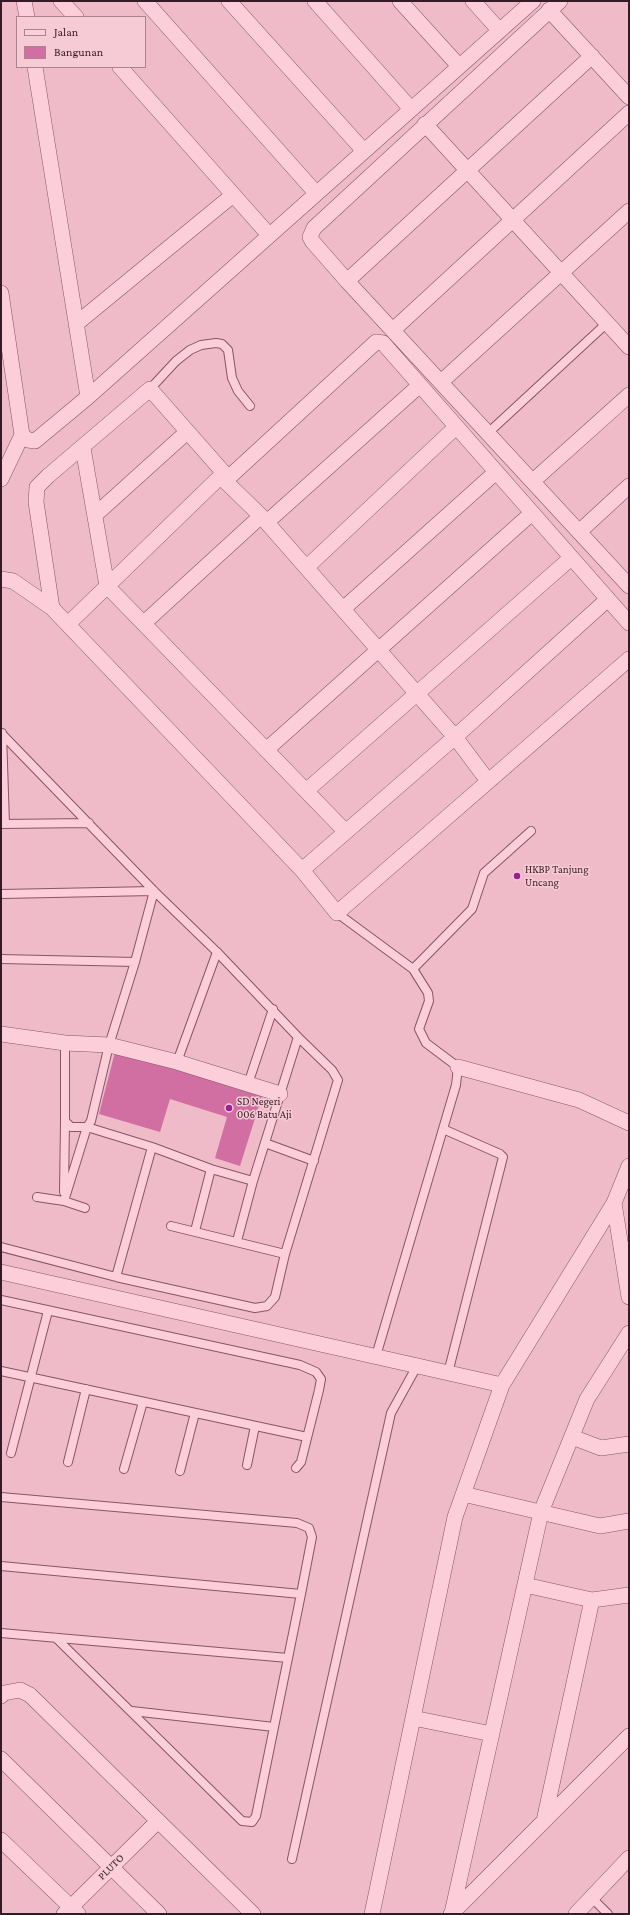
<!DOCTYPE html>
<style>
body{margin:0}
#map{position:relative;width:630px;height:1915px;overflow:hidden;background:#f0bbc8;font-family:"Crimson Pro",serif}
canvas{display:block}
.frame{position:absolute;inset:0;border:2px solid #361a27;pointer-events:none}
.legend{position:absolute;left:16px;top:16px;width:130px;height:52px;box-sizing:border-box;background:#f7cbd5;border:1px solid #aa848f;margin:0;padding:5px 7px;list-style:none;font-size:12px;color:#361a27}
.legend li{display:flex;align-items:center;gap:8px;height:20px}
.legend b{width:20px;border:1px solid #aa848f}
</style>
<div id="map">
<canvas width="630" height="1915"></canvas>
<div class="frame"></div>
<ul class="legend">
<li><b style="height:5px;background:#fbced9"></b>Jalan</li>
<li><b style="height:11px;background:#d16ea2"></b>Bangunan</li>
</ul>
</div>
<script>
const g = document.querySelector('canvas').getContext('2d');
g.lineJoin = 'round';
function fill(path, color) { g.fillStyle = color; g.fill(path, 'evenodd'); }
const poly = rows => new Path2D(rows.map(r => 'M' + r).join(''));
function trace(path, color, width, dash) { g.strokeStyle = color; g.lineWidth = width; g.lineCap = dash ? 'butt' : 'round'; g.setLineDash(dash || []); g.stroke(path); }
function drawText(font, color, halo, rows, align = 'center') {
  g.font = font + ' "Crimson Pro",serif'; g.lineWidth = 3; g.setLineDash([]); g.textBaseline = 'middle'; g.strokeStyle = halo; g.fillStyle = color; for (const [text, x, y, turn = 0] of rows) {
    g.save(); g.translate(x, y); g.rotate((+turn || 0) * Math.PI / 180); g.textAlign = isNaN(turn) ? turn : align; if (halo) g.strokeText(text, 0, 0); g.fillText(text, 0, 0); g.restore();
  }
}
const building = poly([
 [115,1052,157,1063,262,1096,240,1166,215,1158,227,1117,170,1099,160,1132,99,1114]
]);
const service = poly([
 [150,389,176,361,190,350,201,345,216,343,222,344,228,350,232,378,238,391,250,406],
 [488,433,607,323],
 [1,733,154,891,217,952,298,1037,332,1070,338,1080,285,1254,275,1297,267,1306,255,1308,116,1277,1,1247],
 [2,733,5,824],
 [1,824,89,823],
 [1,894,154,891,135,962,109,1045,91,1121,87,1127,71,1127,65,1121,65,1043],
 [337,913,413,969,428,993,429,1001,419,1029,426,1043,458,1067,456,1085,443,1129,376,1356],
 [1,959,135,962],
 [413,969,472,909,484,873,531,831],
 [177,1062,217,952],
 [248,1084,273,1009],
 [443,1129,500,1154,503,1157,448,1373],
 [265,1143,314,1161],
 [64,1192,65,1121],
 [37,1197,64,1201,85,1208],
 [64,1201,87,1127,152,1147],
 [171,1226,285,1254],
 [195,1231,211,1169],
 [237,1241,253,1181,298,1037],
 [116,1277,152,1147,211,1169,253,1181],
 [1,1300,300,1365,316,1372,321,1379,319,1390,301,1462,296,1468],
 [1,1371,307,1437],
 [11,1453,48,1311],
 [68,1462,86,1389],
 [247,1465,255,1426],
 [124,1469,143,1402],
 [180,1471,195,1413],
 [1,1497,297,1523,309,1528,312,1537,301,1594,256,1816,252,1822,242,1821,56,1638],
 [1,1566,301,1594],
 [1,1633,288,1658],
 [132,1711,274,1727],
 [292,1859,391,1413,417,1366],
 [592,1898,608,1914]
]);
const minor = poly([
 [24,1,27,17],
 [61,1,76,17],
 [145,1,316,193],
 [229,1,364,151],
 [315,1,411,109],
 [400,1,459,66],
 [473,1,499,30],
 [560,1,314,228,310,237,312,241,347,281,629,586],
 [549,10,629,97],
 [35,67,88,397],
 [120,67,269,235],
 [425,124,629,347],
 [347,281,592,56],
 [1,293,22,435,28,440,35,441,88,397,533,1],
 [76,324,233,195],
 [393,330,629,113],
 [441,382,629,211],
 [83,448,107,586,346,832],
 [1,479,22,435],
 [225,481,376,342,383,343,629,623],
 [533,481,629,395],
 [95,515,187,432],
 [267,522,420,385],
 [579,532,629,486],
 [307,567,456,427],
 [1,579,13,581,52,608,302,870,337,913,629,659],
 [52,608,36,502,37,487,48,476,150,389,224,473,225,481,261,516,455,737,488,781],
 [343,609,496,472],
 [144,623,261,516],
 [68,624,224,473],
 [266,750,532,513],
 [306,791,571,558],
 [302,870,455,737,608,599],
 [1,1034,65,1043,109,1045,177,1062,280,1094],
 [458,1067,579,1100,629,1123],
 [614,1203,629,1297],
 [1,1272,502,1385],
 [572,1437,601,1448,629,1444],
 [463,1494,600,1526,629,1521],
 [525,1585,592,1600,629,1595],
 [1,1696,4,1693,20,1690,30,1695,253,1914],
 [413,1718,492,1734],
 [1,1759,159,1914],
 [544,1821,592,1600],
 [1,1840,78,1914],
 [452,1913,541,1512,587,1399,629,1333],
 [64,1914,158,1821],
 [372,1914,455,1517,502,1385,614,1203,629,1166],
 [451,1914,629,1736],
 [576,1914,629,1858]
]);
const markers = [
 [517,876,4,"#9b2095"],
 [229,1108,4,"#9b2095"]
];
const poiNames = [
 ["HKBP Tanjung",525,870],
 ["Uncang",525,883],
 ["SD Negeri",237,1102],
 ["006 Batu Aji",237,1115]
];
const streetNames = [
 ["PLUTO",111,1867,-45]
];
fill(building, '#d16ea2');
trace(service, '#885469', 10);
trace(minor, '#885469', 16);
trace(service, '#fbced9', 8);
trace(minor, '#fbced9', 15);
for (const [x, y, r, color] of markers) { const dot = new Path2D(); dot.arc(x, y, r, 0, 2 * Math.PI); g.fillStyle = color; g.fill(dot); trace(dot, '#f7cbd5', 1.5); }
drawText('11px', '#361a27', '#f7cbd5', poiNames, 'left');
drawText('11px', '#361a27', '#f7cbd5', streetNames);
</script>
